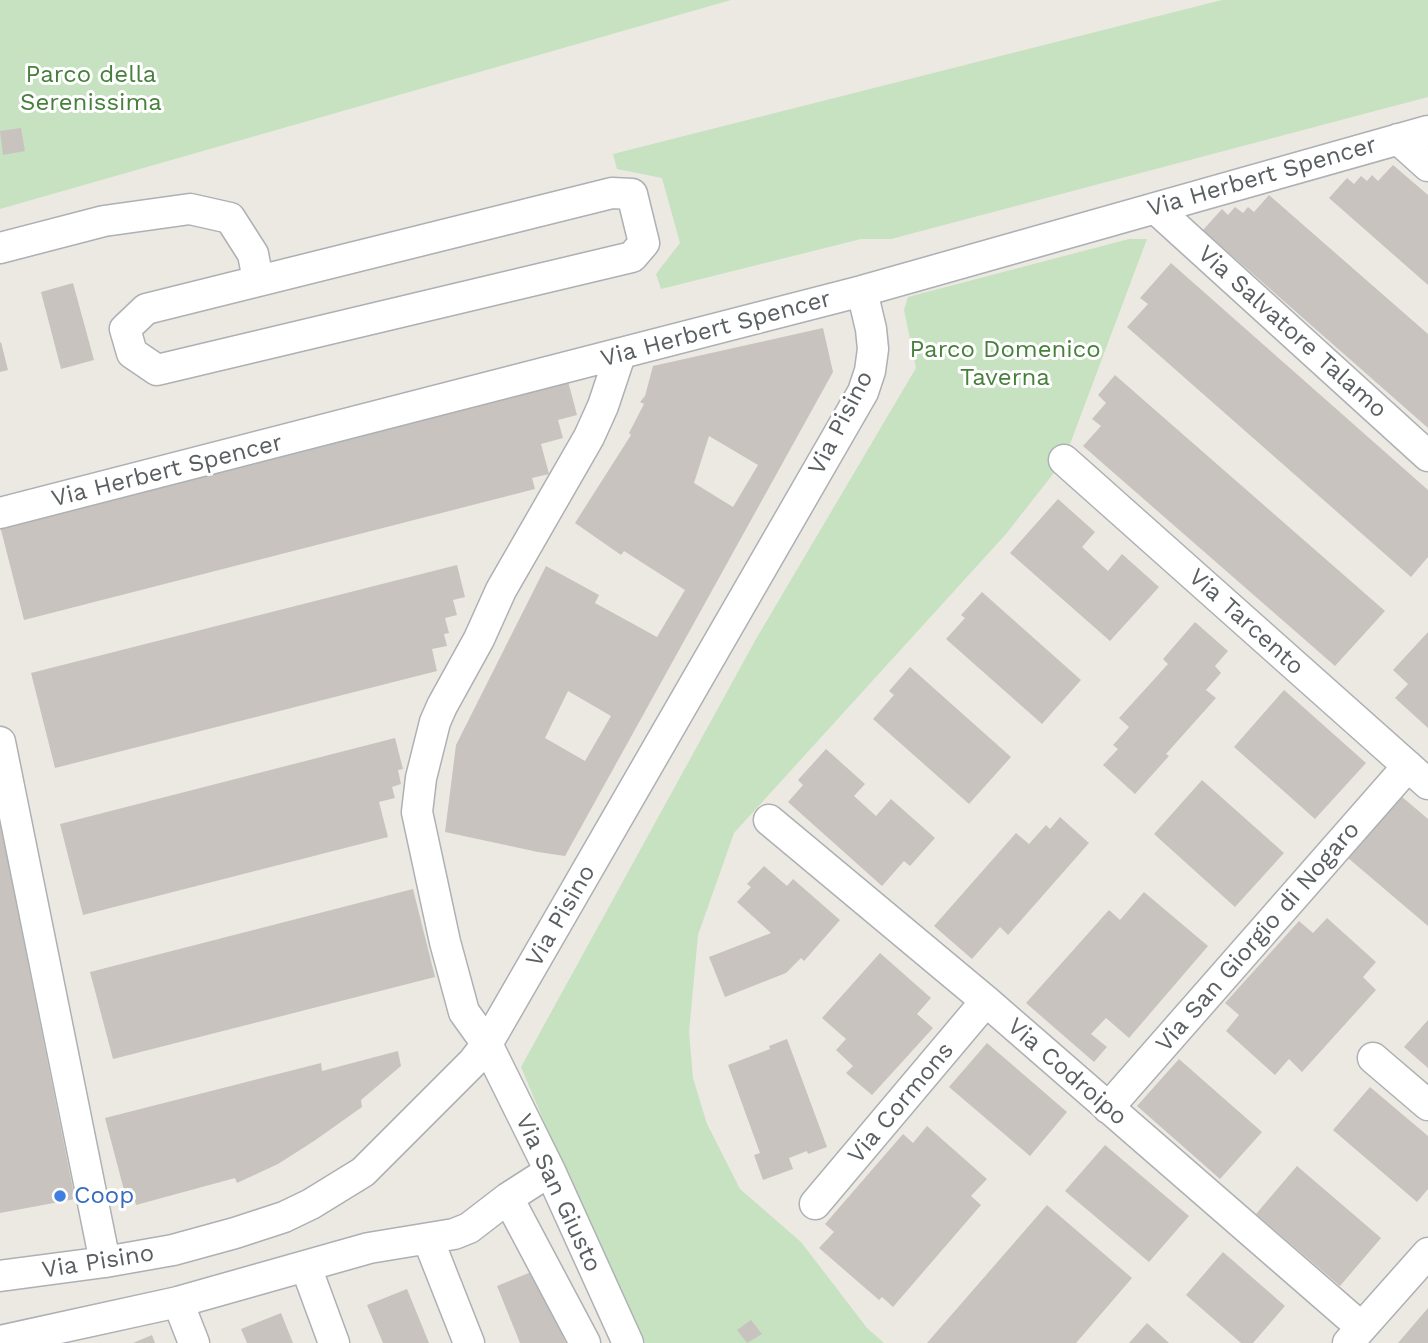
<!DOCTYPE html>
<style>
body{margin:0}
canvas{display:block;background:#ece8e2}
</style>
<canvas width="1428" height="1343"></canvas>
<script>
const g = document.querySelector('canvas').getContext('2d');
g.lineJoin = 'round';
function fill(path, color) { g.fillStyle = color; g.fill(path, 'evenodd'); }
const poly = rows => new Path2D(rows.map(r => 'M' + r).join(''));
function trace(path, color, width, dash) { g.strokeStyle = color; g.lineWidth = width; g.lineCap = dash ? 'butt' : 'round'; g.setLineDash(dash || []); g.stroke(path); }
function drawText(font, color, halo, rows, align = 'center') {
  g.font = font + ' "Work Sans",sans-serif'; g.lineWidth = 6; g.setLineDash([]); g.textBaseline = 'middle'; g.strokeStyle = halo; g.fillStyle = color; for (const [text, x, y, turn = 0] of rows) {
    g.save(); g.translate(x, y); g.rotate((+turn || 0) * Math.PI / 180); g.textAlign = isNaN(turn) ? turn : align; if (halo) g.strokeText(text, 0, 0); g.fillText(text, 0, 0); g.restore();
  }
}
const green = poly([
 [0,0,731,0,0,209],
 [1222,0,1428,0,1428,97,891,239,861,239,661,289,656,274,680,243,662,178,617,169,613,154],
 [1129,239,1147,239,1064,460,1006,534,734,833,698,935,689,1032,693,1078,707,1124,740,1189,801,1242,867,1328,884,1343,645,1343,581,1210,521,1067,756,639,916,368,904,310,908,297]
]);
const building = poly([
 [21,128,25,151,3,155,0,131],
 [1393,165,1428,195,1428,285,1329,198,1347,178,1354,184,1361,176,1367,181,1372,175,1378,181],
 [1269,195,1428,334,1428,428,1203,230,1222,209,1228,215,1235,207,1243,213,1248,207,1254,212],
 [1171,263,1428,490,1428,557,1411,577,1127,327,1148,304,1140,298],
 [73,283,94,360,61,369,41,292],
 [823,328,833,372,565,856,538,852,445,832,456,745,546,566,599,595,595,603,657,637,685,590,624,551,621,555,575,523,631,435,629,433,644,404,640,402,645,396,653,366],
 [709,436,758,465,733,507,694,483],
 [568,691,611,716,585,761,545,738],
 [1,342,8,370,0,372,0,343],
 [1115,375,1385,611,1335,666,1083,446,1101,426,1092,419,1106,403,1098,395],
 [568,381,577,415,558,420,563,438,541,444,549,474,532,478,535,489,24,620,0,526],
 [1058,499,1095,532,1082,547,1108,571,1122,554,1159,587,1110,641,1010,553],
 [457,565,465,597,453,600,457,615,445,618,449,633,444,634,447,646,432,649,437,671,55,768,31,673],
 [982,592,1081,680,1042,724,946,639,965,618,961,615],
 [1195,622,1228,651,1215,666,1221,673,1206,690,1216,698,1166,754,1169,756,1135,794,1103,765,1118,749,1113,745,1129,727,1119,718,1168,664,1163,659],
 [1428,632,1428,728,1395,698,1408,684,1393,670],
 [910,667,1011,757,969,804,873,719,894,695,889,691],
 [1284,690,1366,763,1315,819,1234,747],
 [395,738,403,769,398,770,401,784,392,787,395,798,379,802,388,837,83,915,60,824],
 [826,749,865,784,854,796,876,816,891,799,935,838,910,866,904,861,882,886,788,802,803,785,798,780],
 [1202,780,1284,853,1235,907,1154,834],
 [1401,796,1428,819,1428,926,1348,858],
 [1060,817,1089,843,1008,935,1000,927,972,959,934,926,1016,833,1029,844,1046,825,1050,829],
 [0,822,75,1199,0,1213],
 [764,866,787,886,793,879,840,920,804,961,801,958,786,973,725,997,709,957,771,933,737,902,751,887,747,884],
 [413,889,435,977,113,1059,90,972],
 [1144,892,1208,946,1129,1038,1106,1018,1091,1034,1107,1047,1094,1062,1026,1003,1109,910,1120,920],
 [1327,918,1376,962,1363,977,1376,990,1302,1072,1289,1059,1275,1075,1226,1031,1239,1015,1225,1003,1299,921,1313,933],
 [880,953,931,998,917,1014,933,1028,872,1095,846,1073,853,1066,836,1050,846,1039,822,1018],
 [1428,1020,1428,1068,1404,1047],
 [787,1039,827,1147,808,1154,807,1151,789,1158,793,1169,763,1180,754,1155,760,1153,728,1065,770,1049,769,1046],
 [987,1043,1067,1112,1030,1156,949,1087],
 [398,1051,401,1066,361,1100,362,1107,314,1141,278,1164,237,1183,235,1178,136,1205,132,1188,124,1190,105,1118,321,1063,322,1071],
 [1179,1059,1262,1132,1220,1179,1137,1106],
 [1370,1087,1428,1136,1428,1189,1417,1202,1333,1130],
 [927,1126,987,1179,971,1196,981,1205,893,1307,882,1297,879,1300,819,1248,834,1232,825,1224,903,1134,913,1143],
 [1105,1145,1189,1216,1149,1262,1065,1191],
 [1297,1166,1381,1238,1340,1286,1256,1214],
 [1047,1205,1132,1278,1076,1343,927,1343],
 [1223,1252,1285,1306,1253,1343,1241,1343,1186,1295],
 [536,1270,566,1343,520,1343,497,1286],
 [407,1289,429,1343,383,1343,367,1305],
 [1428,1308,1428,1343,1398,1343],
 [281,1313,293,1343,247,1343,241,1329],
 [751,1320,762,1334,747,1343,737,1330],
 [1147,1323,1169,1343,1129,1343],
 [152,1335,155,1343,133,1343]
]);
const minor = poly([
 [1398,139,1428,166],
 [612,193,632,194,644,243,632,257,157,370,132,353,125,329,146,309,612,193],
 [1155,208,1428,456],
 [0,248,104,221,190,209,230,218,253,254,258,280],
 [620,355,603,406,589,437,501,590,479,639,442,706,435,722,421,778,417,812,445,942,464,1012,487,1044,550,1171,628,1343],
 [1064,460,1428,784],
 [0,513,862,291,1428,131],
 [0,742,105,1262],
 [769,820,986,1001,1361,1327],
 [1373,1058,1428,1105],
 [1108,1108,1408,766],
 [508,1198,585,1343],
 [815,1204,986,1001],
 [428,1239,469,1343],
 [306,1267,334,1343],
 [0,1276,105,1262,173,1250,235,1233,284,1217,311,1204,363,1172,473,1062,487,1044,863,392,870,371,873,349,871,329,862,291],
 [178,1302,194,1343],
 [0,1341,178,1302,369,1248,454,1234,469,1228,508,1198,550,1171],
 [1348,1343,1428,1253]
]);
const markers = [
 [60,1196,7,"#3f7fe0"]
];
const parkNames = [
 ["Parco della",91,75],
 ["Serenissima",91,103],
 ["Parco Domenico",1005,350],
 ["Taverna",1005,378]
];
const streetNames = [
 ["Via Herbert Spencer",1262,177,-16],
 ["Via Herbert Spencer",716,329,-15],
 ["Via Salvatore Talamo",1292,332,42],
 ["Via Pisino",841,423,-63],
 ["Via Herbert Spencer",167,471,-14],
 ["Via Tarcento",1246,622,42],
 ["Via Pisino",561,916,-60],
 ["Via San Giorgio di Nogaro",1258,937,-49],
 ["Via Codroipo",1067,1072,41],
 ["Via Cormons",901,1103,-50],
 ["Via San Giusto",558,1193,65],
 ["Via Pisino",98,1262,-9]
];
const shopNames = [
 ["Coop",74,1196]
];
fill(green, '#c7e2c0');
fill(building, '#c8c3bf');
trace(minor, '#adb1b4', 33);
trace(minor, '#fff', 30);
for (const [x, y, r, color] of markers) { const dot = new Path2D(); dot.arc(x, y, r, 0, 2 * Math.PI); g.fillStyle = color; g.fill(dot); trace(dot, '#fff', 2.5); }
drawText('24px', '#46803b', '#fff', parkNames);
drawText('24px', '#5a5f62', '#fff', streetNames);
drawText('24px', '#366cbe', '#fff', shopNames, 'left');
</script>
